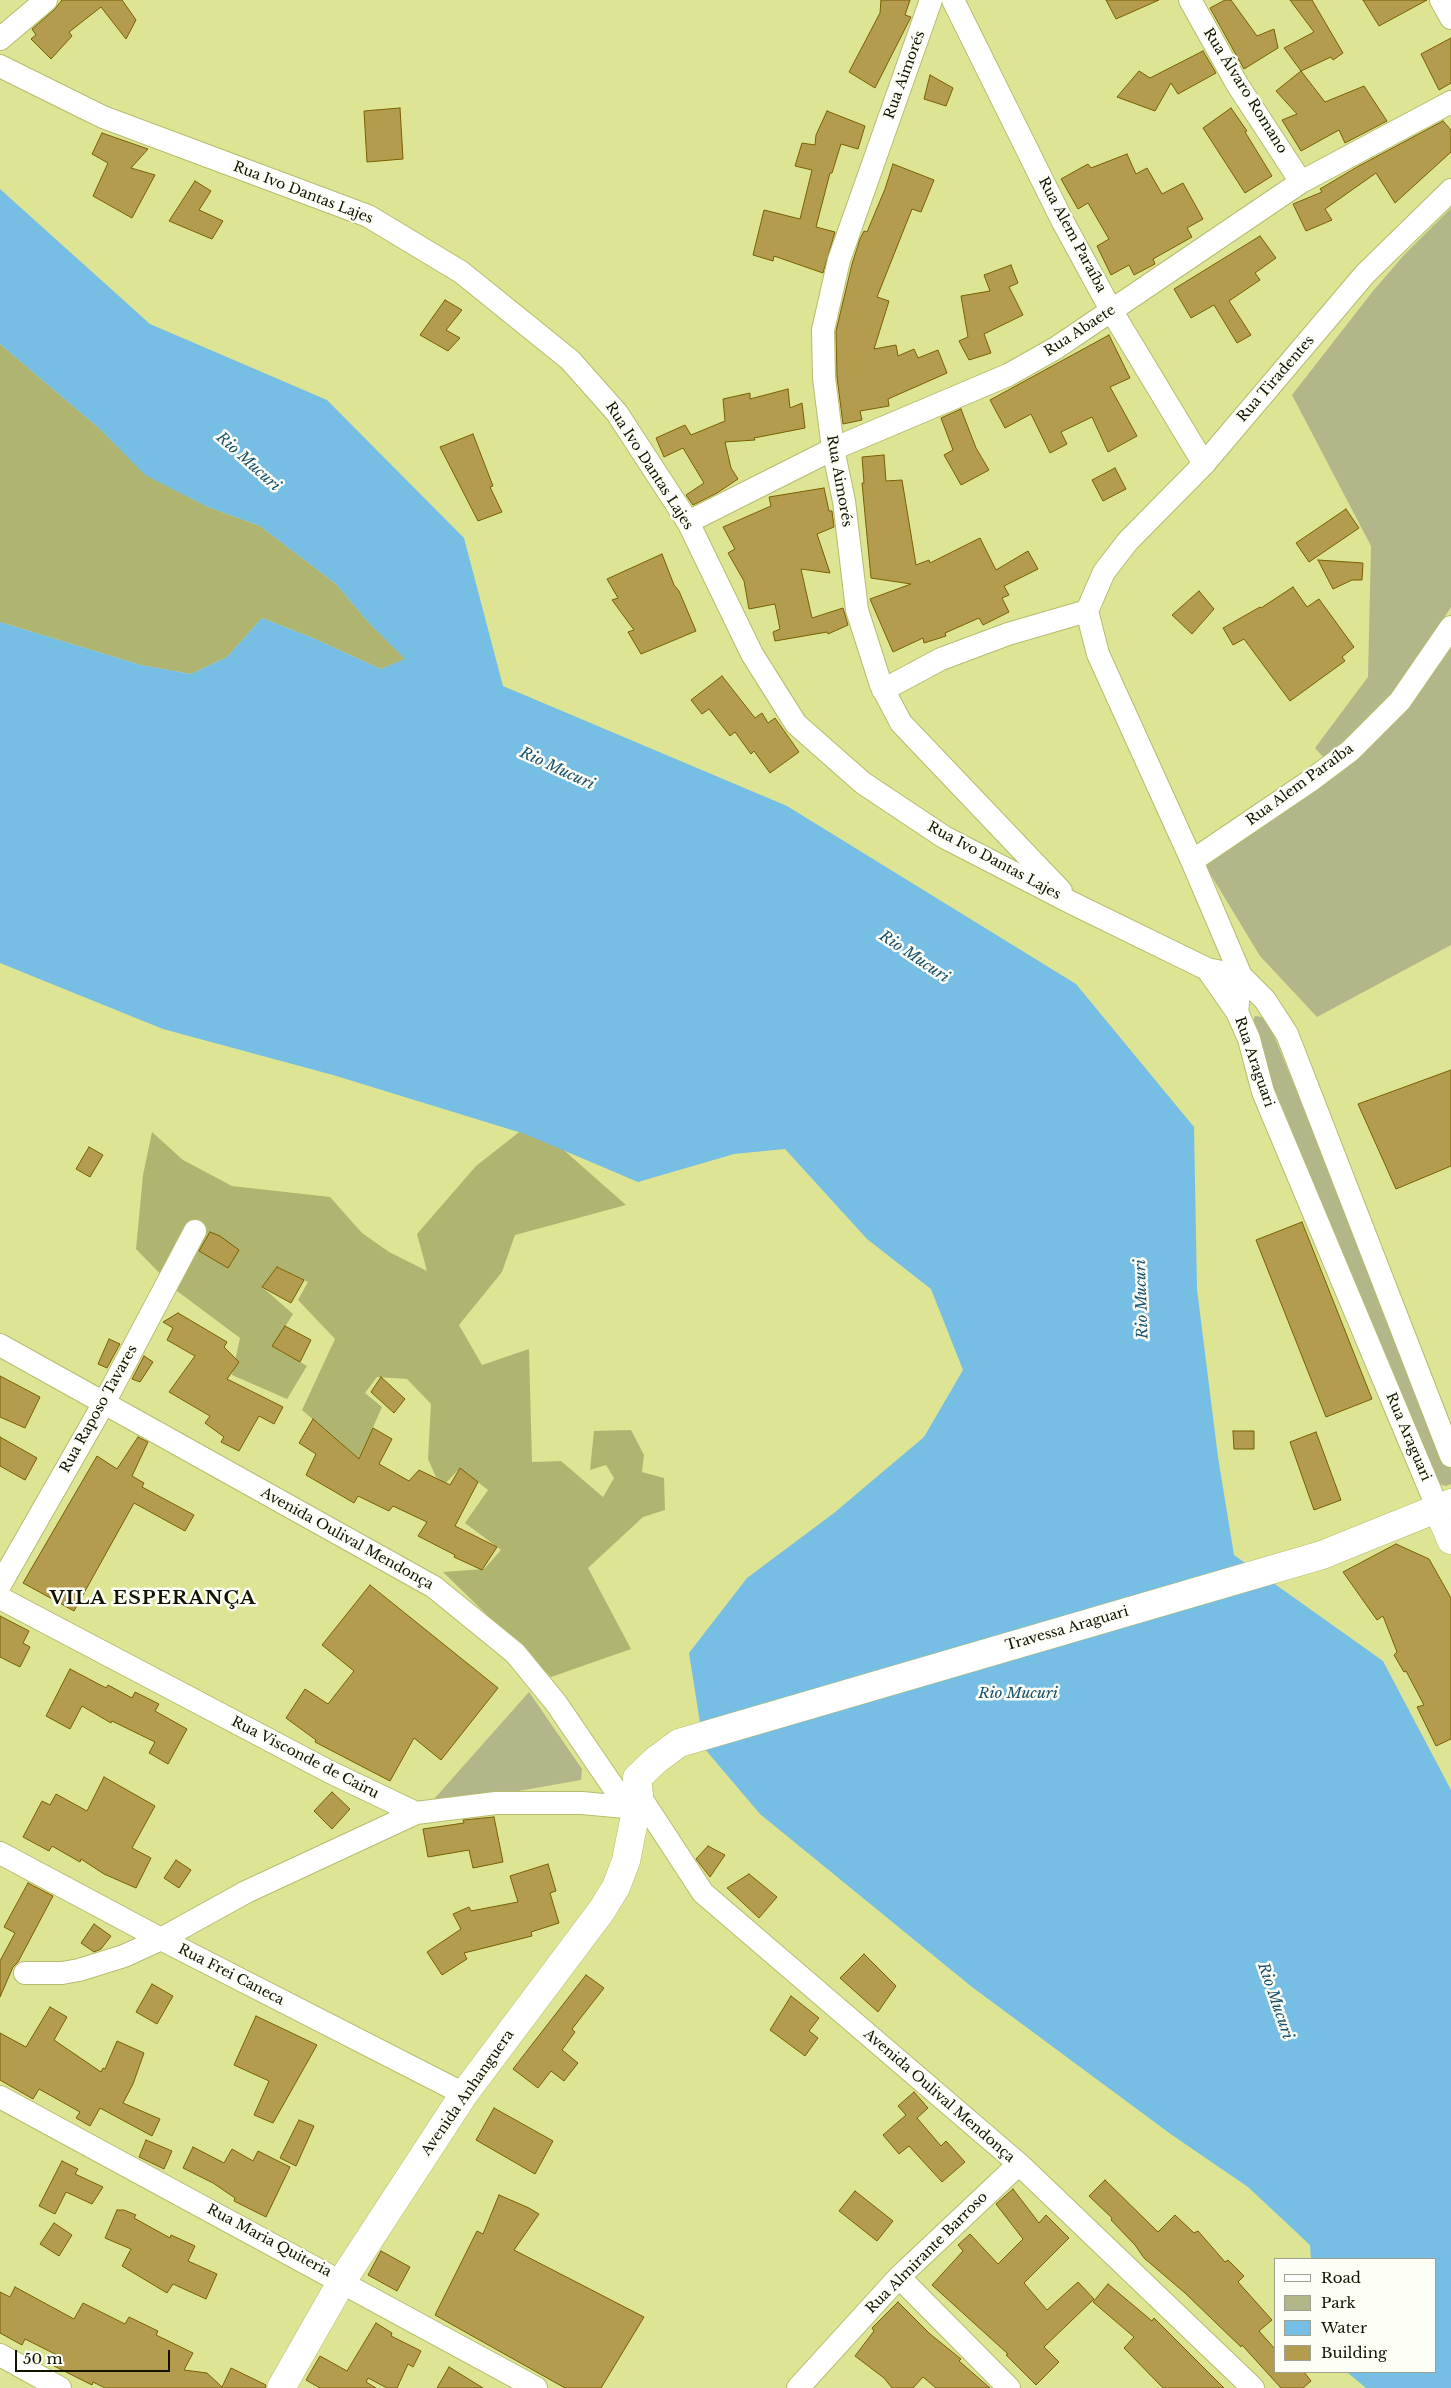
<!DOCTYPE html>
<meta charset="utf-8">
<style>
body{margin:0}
#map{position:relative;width:1451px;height:2388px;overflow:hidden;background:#dde494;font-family:"Libre Baskerville",serif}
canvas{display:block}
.legend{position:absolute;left:1274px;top:2258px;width:162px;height:115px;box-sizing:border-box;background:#fdfef6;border:1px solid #9fa094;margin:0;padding:6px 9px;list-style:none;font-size:15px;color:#111300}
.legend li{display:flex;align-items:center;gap:10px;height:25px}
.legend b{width:25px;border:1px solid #9fa094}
.scale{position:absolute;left:15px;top:2350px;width:155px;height:22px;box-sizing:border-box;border:2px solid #111300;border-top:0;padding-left:6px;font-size:15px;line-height:18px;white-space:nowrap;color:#111300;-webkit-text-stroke:4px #fdfef6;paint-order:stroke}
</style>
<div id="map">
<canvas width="1451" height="2388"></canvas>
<ul class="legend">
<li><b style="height:6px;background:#fff"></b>Road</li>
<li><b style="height:14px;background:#b2b689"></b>Park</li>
<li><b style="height:14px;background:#76bee3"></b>Water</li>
<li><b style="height:14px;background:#b49c4e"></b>Building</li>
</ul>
<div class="scale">50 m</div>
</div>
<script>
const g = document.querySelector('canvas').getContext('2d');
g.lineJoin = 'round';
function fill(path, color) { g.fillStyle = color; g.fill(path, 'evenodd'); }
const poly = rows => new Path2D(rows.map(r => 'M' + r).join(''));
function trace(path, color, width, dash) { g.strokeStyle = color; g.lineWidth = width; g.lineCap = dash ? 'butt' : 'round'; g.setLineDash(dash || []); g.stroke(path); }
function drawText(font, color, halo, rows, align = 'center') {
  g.font = font + ' "Libre Baskerville",serif'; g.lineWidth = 5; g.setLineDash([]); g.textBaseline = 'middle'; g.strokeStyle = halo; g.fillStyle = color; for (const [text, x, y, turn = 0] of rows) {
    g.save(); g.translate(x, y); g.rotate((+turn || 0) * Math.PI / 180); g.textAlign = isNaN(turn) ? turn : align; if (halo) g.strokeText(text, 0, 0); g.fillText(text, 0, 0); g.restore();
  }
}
const green = poly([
 [1451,208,1451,607,1394,697,1327,761,1315,748,1368,677,1371,546,1292,395,1373,291,1404,255],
 [1451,648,1451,945,1317,1017,1260,956,1203,862,1407,706],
 [1255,1016,1262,1017,1270,1026,1451,1470,1451,1484,1446,1486,1436,1483,1249,1029],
 [529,1692,582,1769,581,1780,478,1798,434,1799]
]);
const forest = poly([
 [0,344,101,430,146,475,208,507,260,526,336,584,369,623,406,659,381,669,313,638,262,618,227,657,191,674,141,665,0,622],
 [532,1122,626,1205,515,1235,502,1272,459,1325,482,1365,529,1349,532,1462,561,1461,603,1497,614,1478,606,1465,590,1470,594,1431,631,1430,644,1455,642,1472,664,1478,665,1510,643,1517,588,1568,631,1649,551,1677,443,1572,484,1569,501,1550,465,1523,488,1490,460,1468,445,1484,436,1477,428,1459,431,1404,407,1379,377,1377,365,1393,382,1407,359,1459,302,1410,335,1339,298,1300,308,1282,278,1267,262,1287,293,1314,273,1346,307,1366,287,1399,232,1375,240,1338,177,1291,136,1249,143,1175,152,1132,183,1160,232,1186,330,1197,362,1233,389,1252,427,1271,417,1234,476,1166]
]);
const water = poly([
 [0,189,150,324,327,400,464,538,503,686,787,806,1076,984,1194,1127,1197,1289,1218,1457,1234,1555,1383,1661,1451,1790,1451,2388,1366,2388,1347,2372,1435,2372,1435,2259,1311,2259,1310,2245,1248,2187,1172,2135,972,1987,760,1814,704,1748,689,1653,747,1578,834,1513,924,1437,963,1370,931,1289,867,1239,785,1149,734,1154,638,1182,525,1134,333,1075,163,1029,0,963,0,622,141,665,191,674,227,657,262,618,313,638,381,669,405,659,369,623,336,584,260,526,208,507,145,475,101,430,0,344]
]);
const building = poly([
 [62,0,122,0,136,20,126,39,101,7,69,32,72,36,51,59,31,39,36,35,32,29,54,10,62,0],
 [881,0,910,0,905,15,911,17,875,88,849,72,880,13,881,0],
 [1106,0,1159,0,1116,19,1106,0],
 [1225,0,1231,0,1257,36,1274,29,1278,48,1244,69,1210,8,1225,0],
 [1290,0,1312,0,1343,53,1333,60,1331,57,1301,71,1284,48,1314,32,1290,0],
 [1363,0,1427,0,1379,26,1363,0],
 [1451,38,1451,83,1439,90,1421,54,1451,38],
 [1203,51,1216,73,1178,94,1171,83,1155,111,1117,97,1139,71,1150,78,1203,51],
 [1301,71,1325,102,1364,86,1387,121,1345,143,1339,130,1301,151,1282,120,1297,114,1276,91,1301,71],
 [930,75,953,88,946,106,924,99,930,75],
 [400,108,403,159,367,162,364,111,400,108],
 [1231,108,1247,131,1245,132,1272,176,1245,193,1203,128,1231,108],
 [827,111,865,126,858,149,841,144,832,173,830,173,816,227,835,232,823,273,774,256,773,261,753,255,764,210,800,219,812,170,795,166,802,143,815,145,816,135,827,111],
 [1443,121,1451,130,1451,152,1395,203,1376,173,1325,209,1332,220,1306,231,1293,204,1322,192,1320,189,1357,167,1443,121],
 [102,133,148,149,131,168,155,175,132,218,93,196,108,163,92,154,102,133],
 [1127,154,1136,174,1147,168,1162,194,1183,183,1203,219,1187,228,1192,237,1153,259,1155,264,1134,275,1129,265,1111,275,1097,246,1109,239,1088,203,1078,209,1061,179,1088,164,1091,168,1127,154],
 [893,164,934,180,921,212,912,209,877,297,889,301,874,349,896,345,898,356,914,349,918,358,938,350,947,373,888,399,889,406,860,411,862,420,843,424,837,377,836,331,852,264,860,239,864,231,867,232,885,189,893,164],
 [195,181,211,191,199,210,223,221,212,239,169,221,195,181],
 [1260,236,1276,258,1255,273,1260,280,1229,301,1251,335,1237,343,1214,305,1191,318,1174,289,1260,236],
 [1011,265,1018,283,1009,287,1023,315,984,334,991,353,969,360,959,341,968,337,961,296,990,291,984,275,1011,265],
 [445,300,462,310,446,330,460,338,448,351,420,335,445,300],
 [1109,335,1130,378,1110,387,1137,436,1108,452,1092,417,1061,432,1067,444,1050,453,1031,414,1005,428,990,400,1109,335],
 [788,389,790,408,802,403,805,428,754,438,755,440,725,442,731,468,738,479,717,493,693,505,686,495,704,483,683,448,664,457,656,438,685,425,691,435,725,421,723,399,750,393,750,399,788,389],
 [961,409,976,448,989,470,961,485,944,455,953,450,941,418,961,409],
 [473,434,493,486,490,487,502,512,478,521,440,447,473,434],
 [884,455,886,481,902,480,916,565,929,560,930,563,980,538,996,570,1028,551,1038,569,1004,586,1009,595,1002,598,1009,612,983,625,979,618,945,633,946,636,924,643,923,638,893,652,870,599,911,584,871,578,862,483,864,483,862,457,884,455],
 [1115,468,1126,489,1103,501,1092,480,1115,468],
 [824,488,829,511,832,511,834,527,817,534,830,573,801,569,812,618,843,608,848,625,828,634,827,632,775,641,773,632,780,629,775,604,749,609,744,581,728,553,735,549,723,527,771,506,769,497,824,488],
 [1346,509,1359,528,1309,562,1296,543,1346,509],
 [662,554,674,585,679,591,696,631,641,654,628,632,634,630,612,600,618,598,607,579,662,554],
 [1318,560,1363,563,1362,580,1352,580,1333,589,1318,560],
 [1293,587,1307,607,1319,599,1354,647,1342,657,1345,661,1290,701,1244,639,1233,645,1223,628,1260,607,1261,608,1293,587],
 [1199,591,1214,609,1192,634,1172,615,1199,591],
 [722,676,755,718,762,713,768,723,775,718,799,752,770,773,754,751,751,754,735,732,730,736,709,709,702,714,691,700,722,676],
 [1451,1070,1451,1166,1396,1189,1358,1104,1451,1070],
 [89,1147,103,1155,90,1177,76,1169,89,1147],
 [1302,1222,1372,1399,1326,1417,1256,1240,1302,1222],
 [210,1232,220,1236,239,1250,228,1268,199,1251,210,1232],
 [277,1267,304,1280,291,1303,262,1287,277,1267],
 [178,1313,227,1342,224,1347,239,1362,227,1379,283,1407,274,1424,259,1416,239,1451,221,1442,224,1437,205,1423,210,1416,169,1392,195,1356,167,1340,173,1328,163,1322,178,1313],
 [285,1326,311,1340,300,1362,272,1346,285,1326],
 [109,1339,120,1344,107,1368,98,1364,109,1339],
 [144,1356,153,1362,140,1382,132,1379,144,1356],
 [0,1376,40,1397,25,1428,0,1417,0,1376],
 [381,1377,405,1399,394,1413,371,1392,381,1377],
 [313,1419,359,1459,373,1428,392,1439,379,1464,409,1481,419,1470,450,1485,460,1468,478,1482,455,1526,497,1547,482,1570,454,1557,455,1555,418,1536,427,1522,393,1506,389,1511,358,1496,354,1503,306,1475,316,1454,299,1443,313,1419],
 [1233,1431,1254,1431,1254,1449,1234,1449,1233,1431],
 [1316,1432,1341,1500,1314,1510,1290,1442,1316,1432],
 [0,1437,37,1458,25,1480,0,1466,0,1437],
 [138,1437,148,1442,132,1476,144,1483,142,1487,194,1515,185,1531,134,1503,74,1611,23,1583,97,1456,117,1469,138,1437],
 [1396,1544,1429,1559,1451,1598,1451,1739,1436,1746,1417,1707,1424,1705,1406,1671,1404,1672,1394,1655,1397,1652,1383,1616,1377,1620,1343,1572,1396,1544],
 [370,1585,498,1688,441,1760,414,1738,390,1781,315,1742,316,1740,286,1718,305,1689,328,1704,354,1671,322,1645,370,1585],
 [0,1616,29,1631,23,1643,30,1647,20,1667,0,1657,0,1616],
 [70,1669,106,1688,108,1685,132,1698,135,1692,159,1704,155,1711,187,1729,168,1764,149,1753,155,1742,112,1721,111,1723,82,1706,70,1729,46,1716,70,1669],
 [104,1777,155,1806,132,1848,151,1858,136,1888,104,1874,81,1859,80,1862,52,1846,49,1851,23,1837,42,1801,50,1805,56,1794,87,1811,104,1777],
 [332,1792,350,1809,332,1829,314,1811,332,1792],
 [494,1817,503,1862,473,1868,469,1850,428,1857,423,1829,464,1823,463,1820,494,1817],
 [708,1846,725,1855,710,1877,696,1859,708,1846],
 [176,1860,191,1870,179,1888,164,1878,176,1860],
 [548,1864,556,1891,550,1893,559,1923,531,1932,532,1936,464,1953,467,1959,442,1975,427,1952,461,1929,453,1914,469,1907,471,1911,518,1902,510,1876,548,1864],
 [749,1874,777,1897,759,1918,727,1888,749,1874],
 [28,1883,53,1896,18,1962,13,1967,0,1997,0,1961,15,1933,4,1927,28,1883],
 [94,1924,111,1936,101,1949,94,1952,81,1943,94,1924],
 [864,1954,896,1986,878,2012,840,1978,864,1954],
 [586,1975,604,1988,572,2029,575,2032,562,2050,578,2063,564,2081,551,2071,538,2088,513,2069,586,1975],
 [152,1984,173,1996,157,2024,136,2012,152,1984],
 [791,1996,819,2018,809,2031,818,2038,805,2056,770,2030,791,1996],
 [50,2007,67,2017,54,2040,101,2072,103,2068,105,2069,117,2041,144,2053,133,2084,123,2103,160,2119,152,2136,100,2108,90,2126,76,2118,80,2112,39,2089,33,2099,0,2080,0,2033,26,2047,50,2007],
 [256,2016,317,2045,273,2123,254,2115,269,2081,234,2065,256,2016],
 [914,2092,928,2108,917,2118,941,2146,946,2141,965,2162,942,2182,909,2146,899,2154,883,2135,906,2115,898,2106,914,2092],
 [494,2108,553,2141,535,2174,476,2140,494,2108],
 [299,2120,314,2126,296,2166,280,2158,299,2120],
 [146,2140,172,2151,164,2169,139,2157,146,2140],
 [193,2147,224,2163,232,2149,253,2161,258,2151,290,2167,266,2217,234,2201,235,2198,213,2183,183,2168,193,2147],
 [62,2161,78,2169,75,2174,103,2187,92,2204,66,2192,55,2214,39,2206,62,2161],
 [1105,2180,1158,2232,1175,2215,1194,2233,1198,2231,1225,2262,1228,2260,1244,2276,1238,2282,1272,2320,1259,2331,1275,2349,1275,2372,1304,2372,1311,2381,1303,2388,1281,2388,1242,2345,1241,2347,1185,2293,1144,2258,1135,2245,1111,2220,1112,2218,1089,2196,1105,2180],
 [1013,2189,1039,2223,1046,2215,1069,2238,1024,2283,1047,2310,1078,2282,1094,2299,1044,2347,1059,2362,1036,2385,1006,2355,1008,2354,932,2285,963,2251,958,2245,970,2234,998,2264,1023,2239,996,2204,1013,2189],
 [855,2191,893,2221,877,2241,839,2211,855,2191],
 [499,2195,529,2208,539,2214,514,2250,644,2317,601,2388,565,2388,435,2315,477,2231,483,2234,499,2195],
 [117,2210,124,2210,136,2215,134,2218,170,2238,171,2235,195,2246,188,2261,217,2274,206,2299,173,2284,167,2293,122,2266,131,2249,105,2238,117,2210],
 [54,2223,72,2235,59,2256,40,2244,54,2223],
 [381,2251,410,2267,397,2291,368,2275,381,2251],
 [1108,2284,1152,2321,1154,2318,1224,2388,1163,2388,1124,2348,1134,2337,1093,2302,1108,2284],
 [15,2287,74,2319,83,2303,125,2324,129,2317,158,2331,156,2335,193,2353,184,2370,207,2373,222,2387,231,2368,266,2385,265,2388,105,2388,93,2382,92,2385,54,2366,59,2356,25,2339,22,2345,0,2333,0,2292,10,2297,15,2287],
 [898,2302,930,2334,961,2359,959,2361,990,2388,936,2388,923,2377,913,2388,892,2388,884,2378,855,2356,874,2331,872,2328,898,2302],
 [376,2323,392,2333,391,2336,421,2351,413,2367,408,2364,397,2388,387,2388,368,2378,366,2382,376,2388,320,2388,306,2380,320,2356,347,2371,376,2323],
 [449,2367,483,2388,437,2388,449,2367]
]);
const minor = poly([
 [931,0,839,260,823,330,824,378,833,449,844,501,857,610,881,685,901,723,1061,891],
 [953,0,1063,222,1111,310,1204,464],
 [1190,0,1237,84,1301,182],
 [1441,0,1451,18],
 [0,39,46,0],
 [0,66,103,117,368,216,461,272,570,360,617,413,688,522,752,654,796,724,863,783,944,837,1072,903,1207,969,1241,976,1265,1000,1287,1034,1451,1456],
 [688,522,833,449,1008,375,1056,348,1301,182,1451,102],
 [883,690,941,659,1008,634,1087,611],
 [1192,861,1310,781,1350,751,1400,701,1451,627],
 [1207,969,1237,1012,1249,1039,1263,1092,1438,1509],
 [1237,1012,1241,976,1192,861,1098,654,1087,611,1104,572,1128,541,1204,464,1365,274,1451,190],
 [0,1345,434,1587,515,1653,556,1703,616,1791,639,1795,703,1893,1019,2164,1253,2388],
 [0,1585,104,1403,195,1231],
 [0,1598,330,1772,416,1813,496,1803,582,1803,636,1808],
 [0,1853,161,1939,464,2094],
 [25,1973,62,1973,79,1970,124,1956,161,1939,246,1892,416,1813],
 [0,2097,536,2388],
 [899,2277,1009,2388],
 [0,2355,60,2388],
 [798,2388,899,2277,1019,2164]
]);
const tertiary = poly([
 [1438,1509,1451,1540],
 [281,2388,342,2281,464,2094,602,1910,616,1887,626,1861,639,1795,637,1778,656,1760,679,1743,1322,1555,1451,1503]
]);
const streetNames = [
 ["Rua Aimorés",905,75,-70],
 ["Rua Álvaro Romano",1245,91,58],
 ["Rua Ivo Dantas Lajes",303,193,21],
 ["Rua Alem Paraíba",1072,235,62],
 ["Rua Abaete",1080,331,-33],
 ["Rua Tiradentes",1276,379,-49],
 ["Rua Ivo Dantas Lajes",649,466,57],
 ["Rua Aimorés",839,481,80],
 ["Rua Alem Paraíba",1300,785,-36],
 ["Rua Ivo Dantas Lajes",994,861,28],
 ["Rua Araguari",1254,1062,71],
 ["Rua Raposo Tavares",99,1409,-61],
 ["Rua Araguari",1408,1437,67],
 ["Avenida Oulival Mendonça",347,1539,29],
 ["Travessa Araguari",1067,1629,-16],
 ["Rua Visconde de Cairu",305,1758,27],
 ["Rua Frei Caneca",231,1975,27],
 ["Avenida Anhanguera",468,2093,-55],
 ["Avenida Oulival Mendonça",939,2096,41],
 ["Rua Maria Quiteria",269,2241,28],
 ["Rua Almirante Barroso",927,2253,-45]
];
const waterNames = [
 ["Rio Mucuri",248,462,42],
 ["Rio Mucuri",557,769,25],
 ["Rio Mucuri",914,957,34],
 ["Rio Mucuri",1142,1299,-92],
 ["Rio Mucuri",1018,1694],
 ["Rio Mucuri",1275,2001,71]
];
const districtNames = [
 ["VILA ESPERANÇA",153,1599]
];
fill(green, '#b2b689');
fill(forest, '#afb571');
fill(water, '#76bee3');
fill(building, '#b49c4e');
trace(building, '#776000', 1);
trace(minor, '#b6bc6d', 24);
trace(tertiary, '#b6bc6d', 29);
trace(minor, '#fff', 22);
trace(tertiary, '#fff', 28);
drawText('14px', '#111300', '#fdfef6', streetNames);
drawText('italic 15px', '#19526c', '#fdfef6', waterNames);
g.letterSpacing = '1px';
drawText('bold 19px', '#111300', '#fdfef6', districtNames);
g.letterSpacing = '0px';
</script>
